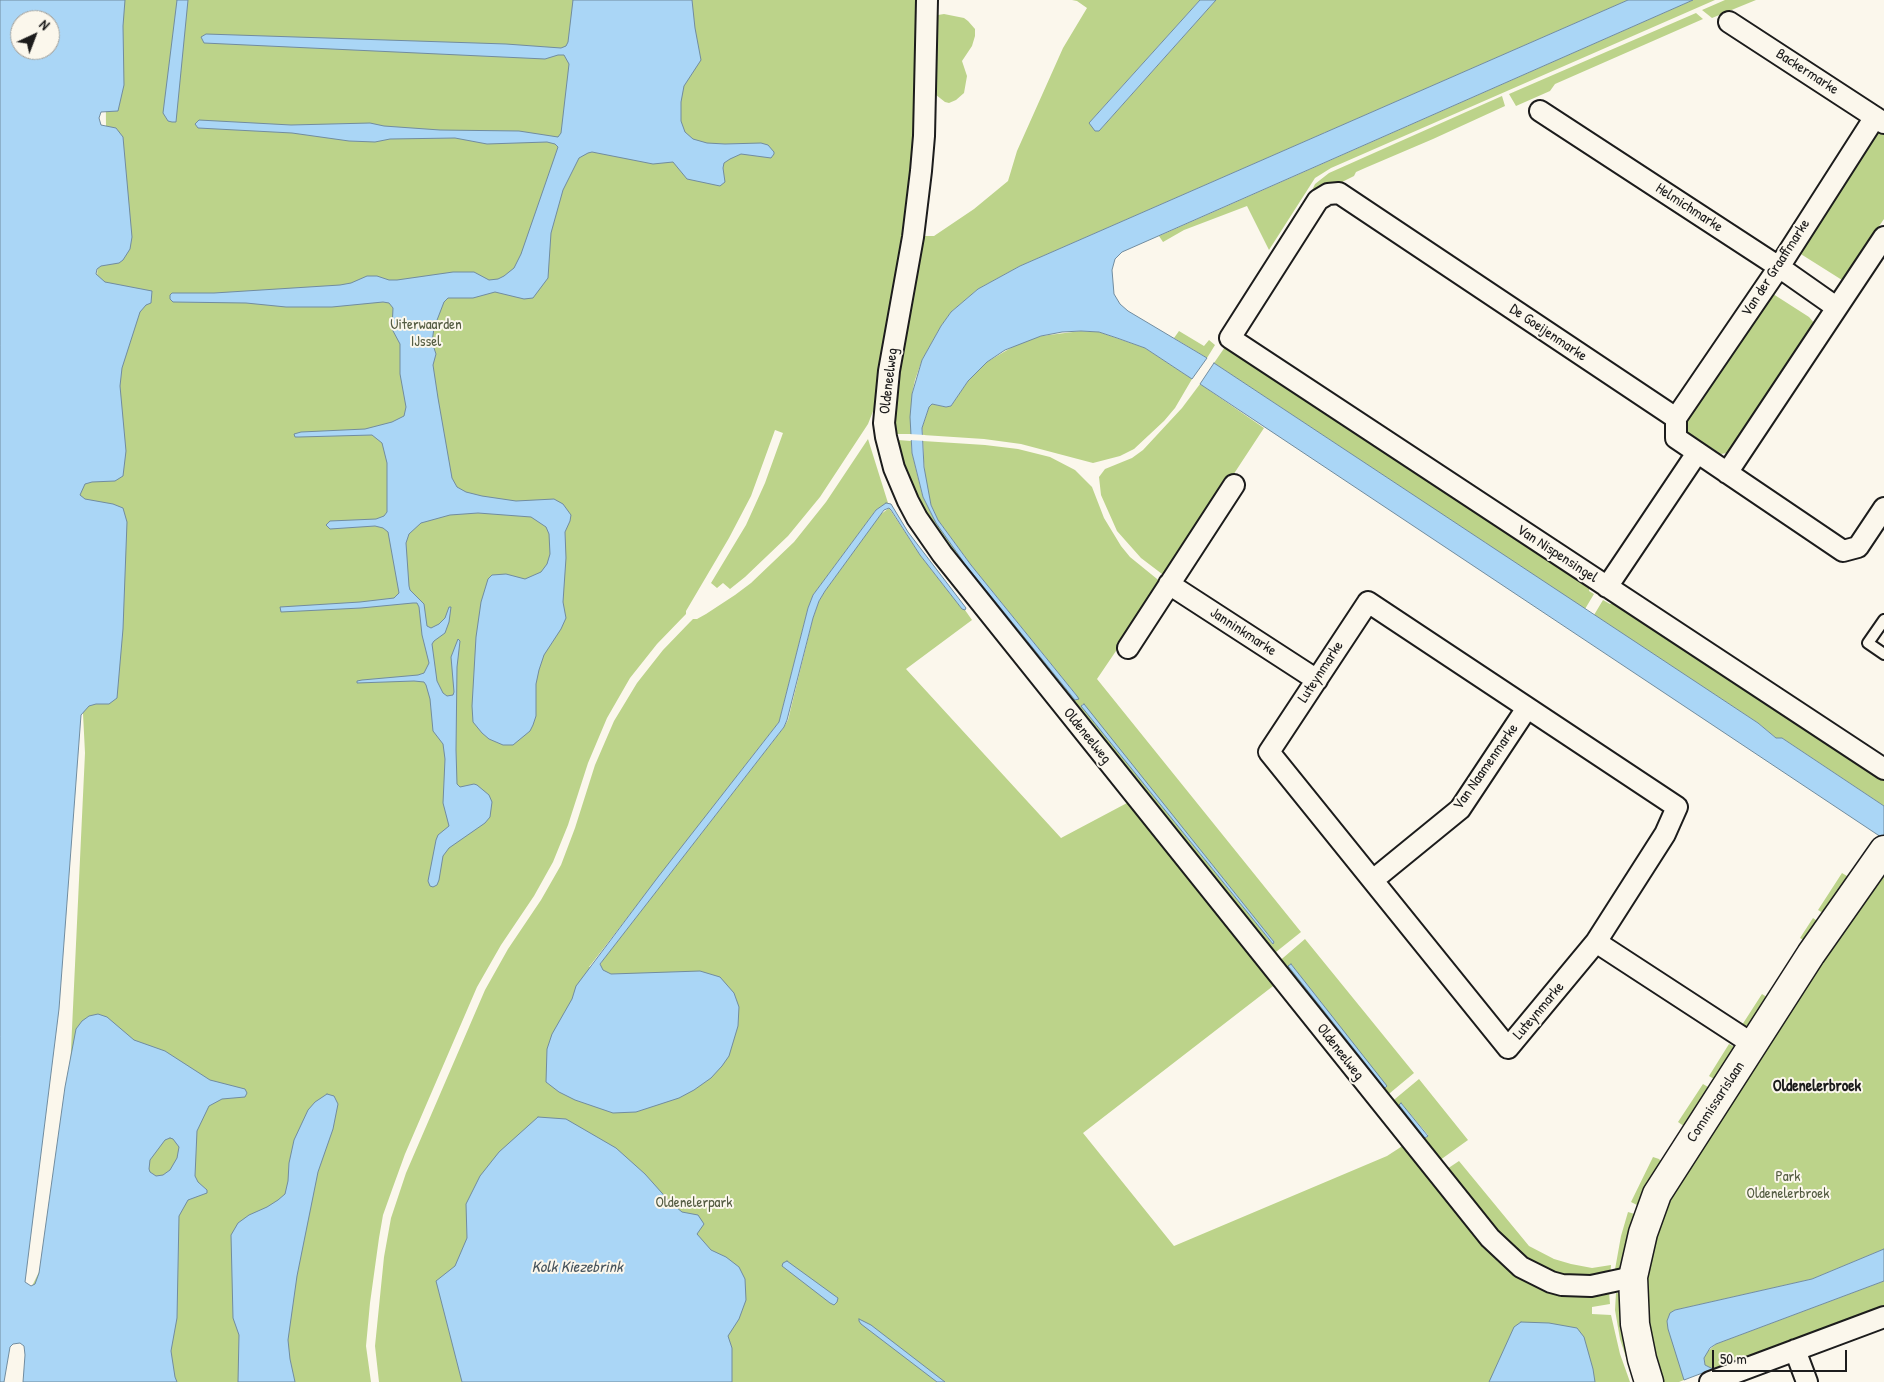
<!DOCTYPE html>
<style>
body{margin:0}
#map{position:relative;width:1884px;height:1382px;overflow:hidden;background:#fbf7ec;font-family:"Patrick Hand",sans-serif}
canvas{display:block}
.north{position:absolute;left:10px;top:10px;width:50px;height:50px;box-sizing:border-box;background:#fbf7ec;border:1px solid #a29f99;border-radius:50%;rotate:43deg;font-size:14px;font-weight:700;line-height:20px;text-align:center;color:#1c1c1c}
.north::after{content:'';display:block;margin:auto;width:18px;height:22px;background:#1c1c1c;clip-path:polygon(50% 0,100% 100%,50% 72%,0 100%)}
.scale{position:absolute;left:1712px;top:1350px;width:135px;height:22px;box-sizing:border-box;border:2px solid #1c1c1c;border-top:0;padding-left:6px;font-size:15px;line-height:18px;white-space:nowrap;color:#1c1c1c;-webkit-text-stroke:4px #fbf7ec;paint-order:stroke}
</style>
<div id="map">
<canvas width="1884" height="1382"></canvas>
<div class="north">N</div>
<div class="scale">50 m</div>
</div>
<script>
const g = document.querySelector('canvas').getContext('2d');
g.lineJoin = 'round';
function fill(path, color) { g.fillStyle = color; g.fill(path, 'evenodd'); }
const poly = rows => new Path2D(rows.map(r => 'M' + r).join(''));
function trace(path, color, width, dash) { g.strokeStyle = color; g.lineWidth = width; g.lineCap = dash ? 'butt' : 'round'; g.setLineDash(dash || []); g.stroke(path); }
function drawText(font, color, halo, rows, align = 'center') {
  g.font = font + ' "Patrick Hand",sans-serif'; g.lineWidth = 4; g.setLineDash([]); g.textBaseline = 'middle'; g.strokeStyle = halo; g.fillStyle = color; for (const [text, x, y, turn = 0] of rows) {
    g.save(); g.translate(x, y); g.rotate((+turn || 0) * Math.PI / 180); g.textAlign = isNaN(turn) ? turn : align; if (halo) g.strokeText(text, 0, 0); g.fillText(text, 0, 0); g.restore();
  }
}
const green = poly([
 [105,0,925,0,925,112,879,396,868,424,820,497,788,536,745,577,730,589,723,583,717,588,711,583,746,525,765,483,783,433,775,430,751,496,729,538,686,611,686,614,657,644,630,678,607,718,588,763,568,825,553,862,534,896,501,945,477,987,405,1154,393,1187,383,1215,379,1238,370,1303,366,1346,371,1382,25,1382,32,1286,49,1252,70,1071,85,753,72,495,97,277,106,128],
 [1072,0,1200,0,1089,123,1099,131,1216,0,1628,0,1020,266,978,289,951,312,941,326,922,360,915,380,912,394,911,434,897,434,892,432,891,413,918,236,934,236,974,209,1008,181,1017,151,1063,48,1087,8,1077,1],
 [1693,0,1715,0,1331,168,1315,178,1269,250,1247,206,1184,230,1163,242,1159,236],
 [1725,0,1756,0,1712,18,1702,10],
 [1696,13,1703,19,1555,84,1550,91,1516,106,1509,94],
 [944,14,964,18,968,21,975,29,975,36,972,46,962,61,967,76,964,93,956,100,949,103,945,102,931,91,932,21,938,15],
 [1502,96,1505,106,1433,139,1365,168,1356,172,1354,176,1308,199,1315,184,1329,173],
 [1879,131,1884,132,1884,219,1842,280,1796,251,1873,134],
 [1770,292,1809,317,1815,324,1727,453,1721,454,1690,434,1686,430,1685,417],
 [1081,331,1099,332,1145,348,1192,379,1175,408,1164,421,1134,449,1120,456,1093,463,1021,444,984,439,923,435,922,428,929,407,932,404,946,407,951,406,968,381,987,362,1019,343,1041,336],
 [1179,331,1204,346,1209,340,1215,345,1207,358,1174,338],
 [1225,347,1233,347,1590,583,1589,591,1594,594,1585,609,1214,363],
 [1200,384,1264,428,1166,577,1141,558,1117,531,1101,495,1099,477,1105,469,1132,458,1143,450,1182,408],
 [868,439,888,503,876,510,813,595,808,608,779,722,589,967,600,966,602,961,784,727,788,720,813,618,819,601,825,591,880,515,889,508,920,555,962,609,965,610,972,620,906,669,1061,838,1127,803,1246,943,1277,983,1083,1133,1174,1246,1387,1156,1407,1143,1421,1162,1418,1165,1421,1169,1424,1167,1517,1271,1514,1276,1519,1278,1521,1275,1609,1292,1610,1304,1592,1307,1592,1314,1611,1315,1620,1354,1630,1382,379,1382,375,1346,384,1257,391,1218,406,1173,485,990,508,949,541,900,561,865,575,828,595,765,614,721,637,683,663,650,690,622,693,619,697,619,706,614,735,595,751,583,794,542,826,502],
 [898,440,911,441,912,453,920,486,923,497,936,523,965,564,1075,700,1077,696,971,565,938,520,931,505,925,482,923,441,985,445,1018,449,1050,457,1075,470,1092,487,1104,518,1121,546,1130,557,1162,583,1097,679,1301,932,1271,956,931,532,894,443],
 [1083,704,1274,942,1273,944,1081,706],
 [1603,600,1610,604,1616,601,1884,778,1884,806,1782,738,1776,738,1758,723,1594,615],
 [1884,864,1884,1249,1812,1279,1675,1310,1671,1313,1667,1321,1684,1380,1679,1382,1660,1382,1649,1353,1644,1262,1655,1221],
 [1842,873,1852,879,1828,916,1818,910],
 [1813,918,1823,925,1810,944,1800,938],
 [1305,939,1414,1073,1384,1098,1276,964],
 [1290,964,1291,964,1387,1087,1384,1088,1289,966],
 [1762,994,1773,1001,1752,1033,1742,1025],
 [1729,1044,1740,1050,1719,1082,1709,1076],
 [1419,1079,1468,1140,1436,1163,1389,1104],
 [1401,1103,1428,1135,1426,1138,1399,1105],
 [1703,1084,1713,1090,1688,1129,1678,1122],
 [1653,1157,1659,1159,1665,1166,1641,1207,1631,1202],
 [1459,1161,1529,1246,1554,1259,1571,1264,1592,1268,1611,1265,1610,1276,1562,1278,1516,1257,1447,1169],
 [1628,1212,1638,1215,1625,1271,1614,1275,1621,1236],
 [1884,1281,1884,1305,1749,1357,1713,1369,1705,1365,1704,1358,1707,1352,1716,1344],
 [1616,1293,1624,1294,1639,1382,1634,1382,1620,1339,1615,1310]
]);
const water = poly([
 [0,0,125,0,123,26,124,85,118,111,101,112,99,118,101,125,116,128,123,137,132,237,130,249,123,260,119,263,101,266,97,269,96,274,105,282,152,291,151,303,146,305,140,312,122,368,120,386,126,451,123,476,115,481,92,482,85,484,80,495,85,499,113,504,123,508,127,522,123,629,117,698,109,704,96,704,89,706,81,715,59,1009,25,1282,31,1286,35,1284,39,1273,65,1087,76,1029,82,1021,89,1016,98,1014,107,1017,134,1040,165,1051,210,1080,245,1089,247,1093,245,1097,222,1099,209,1106,197,1131,195,1176,198,1182,207,1190,207,1193,188,1200,179,1216,177,1318,171,1351,175,1377,177,1382,23,1382,25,1355,24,1346,20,1343,13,1344,10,1347,4,1382,0,1382,0,0],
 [20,20,50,20,50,50,20,50,20,20],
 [170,1138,173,1139,179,1147,177,1158,170,1170,163,1175,156,1176,150,1172,149,1169,150,1160,165,1140,170,1138],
 [177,0,188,0,176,122,172,122,168,121,163,113,177,0],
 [573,0,692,0,695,28,701,60,684,86,681,102,681,121,685,132,693,139,707,143,725,144,761,143,768,145,774,152,774,154,771,158,741,154,730,159,724,163,723,168,725,182,720,186,687,179,673,162,653,164,592,152,588,153,579,158,563,190,551,233,548,278,533,298,524,299,495,292,473,298,448,298,444,302,434,328,432,342,436,354,433,365,438,398,452,478,457,487,466,492,482,496,516,501,554,499,563,504,571,515,570,521,565,532,566,558,563,602,566,618,561,629,544,655,539,670,536,684,536,716,533,725,530,731,513,745,503,745,489,739,482,733,473,722,472,706,476,637,481,602,488,579,492,575,506,574,525,579,541,572,547,564,550,554,549,534,546,527,531,517,478,513,450,515,421,523,409,534,406,543,409,586,410,590,424,604,427,626,431,628,439,624,445,618,449,607,451,607,449,622,445,633,434,641,432,644,437,681,443,693,447,696,453,695,454,692,451,657,458,639,460,641,457,667,456,750,457,784,460,787,474,784,477,785,489,795,492,802,490,817,485,823,449,848,443,856,439,880,437,885,433,887,430,886,428,881,436,840,438,835,449,826,443,803,445,759,443,744,433,731,430,699,426,685,424,682,414,681,357,683,357,681,362,680,418,675,424,673,429,663,422,635,419,607,417,603,413,603,361,608,281,612,280,607,360,602,394,598,399,593,388,532,383,528,375,526,330,529,326,525,330,521,376,519,384,516,387,512,387,463,382,443,372,435,299,437,295,437,294,434,301,432,365,429,392,422,404,416,406,407,400,374,400,344,392,329,393,308,389,303,383,302,332,307,286,307,246,303,173,302,170,299,170,295,172,293,214,293,340,285,351,283,367,276,377,276,389,280,397,280,453,272,474,272,489,280,498,279,504,276,514,268,521,254,558,147,555,144,547,142,487,144,455,138,390,139,375,142,349,141,292,133,198,128,195,124,199,120,291,125,370,123,384,126,440,130,519,131,558,137,561,133,569,64,564,55,558,55,545,59,204,43,201,37,206,34,506,44,561,48,566,46,568,42,573,0],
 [1200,0,1216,0,1099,131,1095,131,1089,123,1200,0],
 [1628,0,1693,0,1122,252,1115,259,1112,270,1114,294,1120,304,1128,311,1207,358,1192,379,1145,348,1117,338,1099,332,1081,331,1062,332,1041,336,1005,350,987,362,968,381,951,406,946,407,932,404,929,407,922,428,924,467,931,505,938,520,971,565,1077,696,1079,699,1075,700,965,564,936,523,923,497,912,453,910,417,912,394,922,360,941,326,951,312,978,289,1020,266,1628,0],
 [1214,363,1758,723,1776,738,1782,738,1884,806,1884,839,1200,384,1214,363],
 [886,503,891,504,908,532,966,608,965,610,962,609,920,555,891,510,889,508,884,510,825,591,819,601,813,618,787,720,784,727,600,964,603,970,611,974,700,971,720,977,734,993,739,1007,738,1026,729,1056,722,1066,711,1078,694,1090,679,1098,636,1112,613,1113,575,1100,559,1092,546,1082,547,1049,552,1034,572,999,576,986,658,877,779,722,808,608,813,595,876,510,886,503],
 [1084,704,1274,942,1273,944,1081,706,1084,704],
 [1291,964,1387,1086,1385,1088,1288,966,1291,964],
 [327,1094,334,1096,338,1104,333,1129,318,1172,297,1276,288,1340,290,1359,295,1382,238,1382,239,1335,233,1318,231,1235,238,1223,249,1215,267,1207,278,1200,285,1194,288,1181,289,1163,294,1140,308,1110,315,1102,327,1094],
 [1401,1103,1428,1136,1425,1138,1399,1105,1401,1103],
 [538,1117,566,1119,616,1148,645,1174,670,1202,682,1212,698,1215,704,1224,697,1234,711,1250,726,1257,739,1267,745,1279,746,1300,739,1319,728,1336,732,1348,732,1382,462,1382,436,1281,455,1266,467,1238,466,1204,480,1176,499,1152,538,1117],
 [1884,1249,1884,1281,1716,1344,1710,1348,1704,1358,1705,1365,1713,1369,1684,1380,1668,1329,1667,1321,1670,1313,1675,1310,1812,1279,1884,1249],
 [787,1261,838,1298,837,1302,834,1305,830,1303,782,1266,783,1263,787,1261],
 [859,1319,871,1325,945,1382,937,1382,861,1324,859,1321,859,1319],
 [1521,1322,1549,1323,1577,1328,1584,1337,1593,1369,1595,1382,1489,1382,1514,1327,1521,1322]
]);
const pier = poly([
 [909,434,925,435,926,441,909,440]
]);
const lane = poly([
 [1884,620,1868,643,1884,654]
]);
const street = poly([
 [927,0,924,136,921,171,913,237,889,371,884,423,886,437,894,468,908,501,917,518,942,554,1490,1238,1521,1267,1551,1282,1562,1285,1591,1286,1633,1277],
 [1729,22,1884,123],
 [1540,111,1779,267,1836,307],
 [1676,418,1779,267,1875,117],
 [1727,473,1884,237],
 [1884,508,1858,547,1843,551,1676,438,1676,418,1339,193,1328,194,1318,200,1230,338,1884,769],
 [1169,584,1317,680],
 [1607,587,1697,453],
 [1368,602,1677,807,1665,834,1596,942,1508,1048,1269,752,1368,602],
 [1128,648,1234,485],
 [1373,880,1460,809,1527,708],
 [1596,942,1754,1045],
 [1795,1350,1807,1382],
 [1710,1382,1884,1317]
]);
const secondary = poly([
 [1649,1382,1642,1359,1635,1324,1633,1277,1643,1233,1657,1194,1811,954,1884,850]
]);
const streetNames = [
 ["Backermarke",1807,72,33],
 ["Helmichmarke",1689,208,33],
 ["Van der Graaffmarke",1776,268,-57],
 ["De Goeijenmarke",1548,333,34],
 ["Oldeneelweg",889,381,-83],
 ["Van Nispensingel",1557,554,33],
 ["Janninkmarke",1243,632,33],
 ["Luteynmarke",1321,672,-57],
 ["Oldeneelweg",1087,736,51],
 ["Van Naamenmarke",1486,767,-55],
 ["Luteynmarke",1539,1011,-50],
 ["Oldeneelweg",1340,1052,52],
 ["Commissarislaan",1716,1102,-57]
];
const parkNames = [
 ["Uiterwaarden",426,325],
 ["IJssel",426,342],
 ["Park",1788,1177],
 ["Oldenelerbroek",1788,1194],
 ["Oldenelerpark",694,1203]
];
const neighbourhoodNames = [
 ["Oldenelerbroek",1817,1087]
];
const waterNames = [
 ["Kolk Kiezebrink",577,1268]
];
fill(green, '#bcd38a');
fill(water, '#aad6f6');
trace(water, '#718c9f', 1);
fill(pier, '#fbf7ec');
trace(lane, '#1c1c1c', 14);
trace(street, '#1c1c1c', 24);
trace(secondary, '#1c1c1c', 31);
trace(lane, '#fbf7ec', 10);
trace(street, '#fbf7ec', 20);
trace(secondary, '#fbf7ec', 28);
drawText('15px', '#1c1c1c', '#fbf7ec', streetNames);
drawText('15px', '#545c42', '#fbf7ec', parkNames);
drawText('bold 16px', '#1c1c1c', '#fbf7ec', neighbourhoodNames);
drawText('italic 16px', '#47545d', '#fbf7ec', waterNames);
</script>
